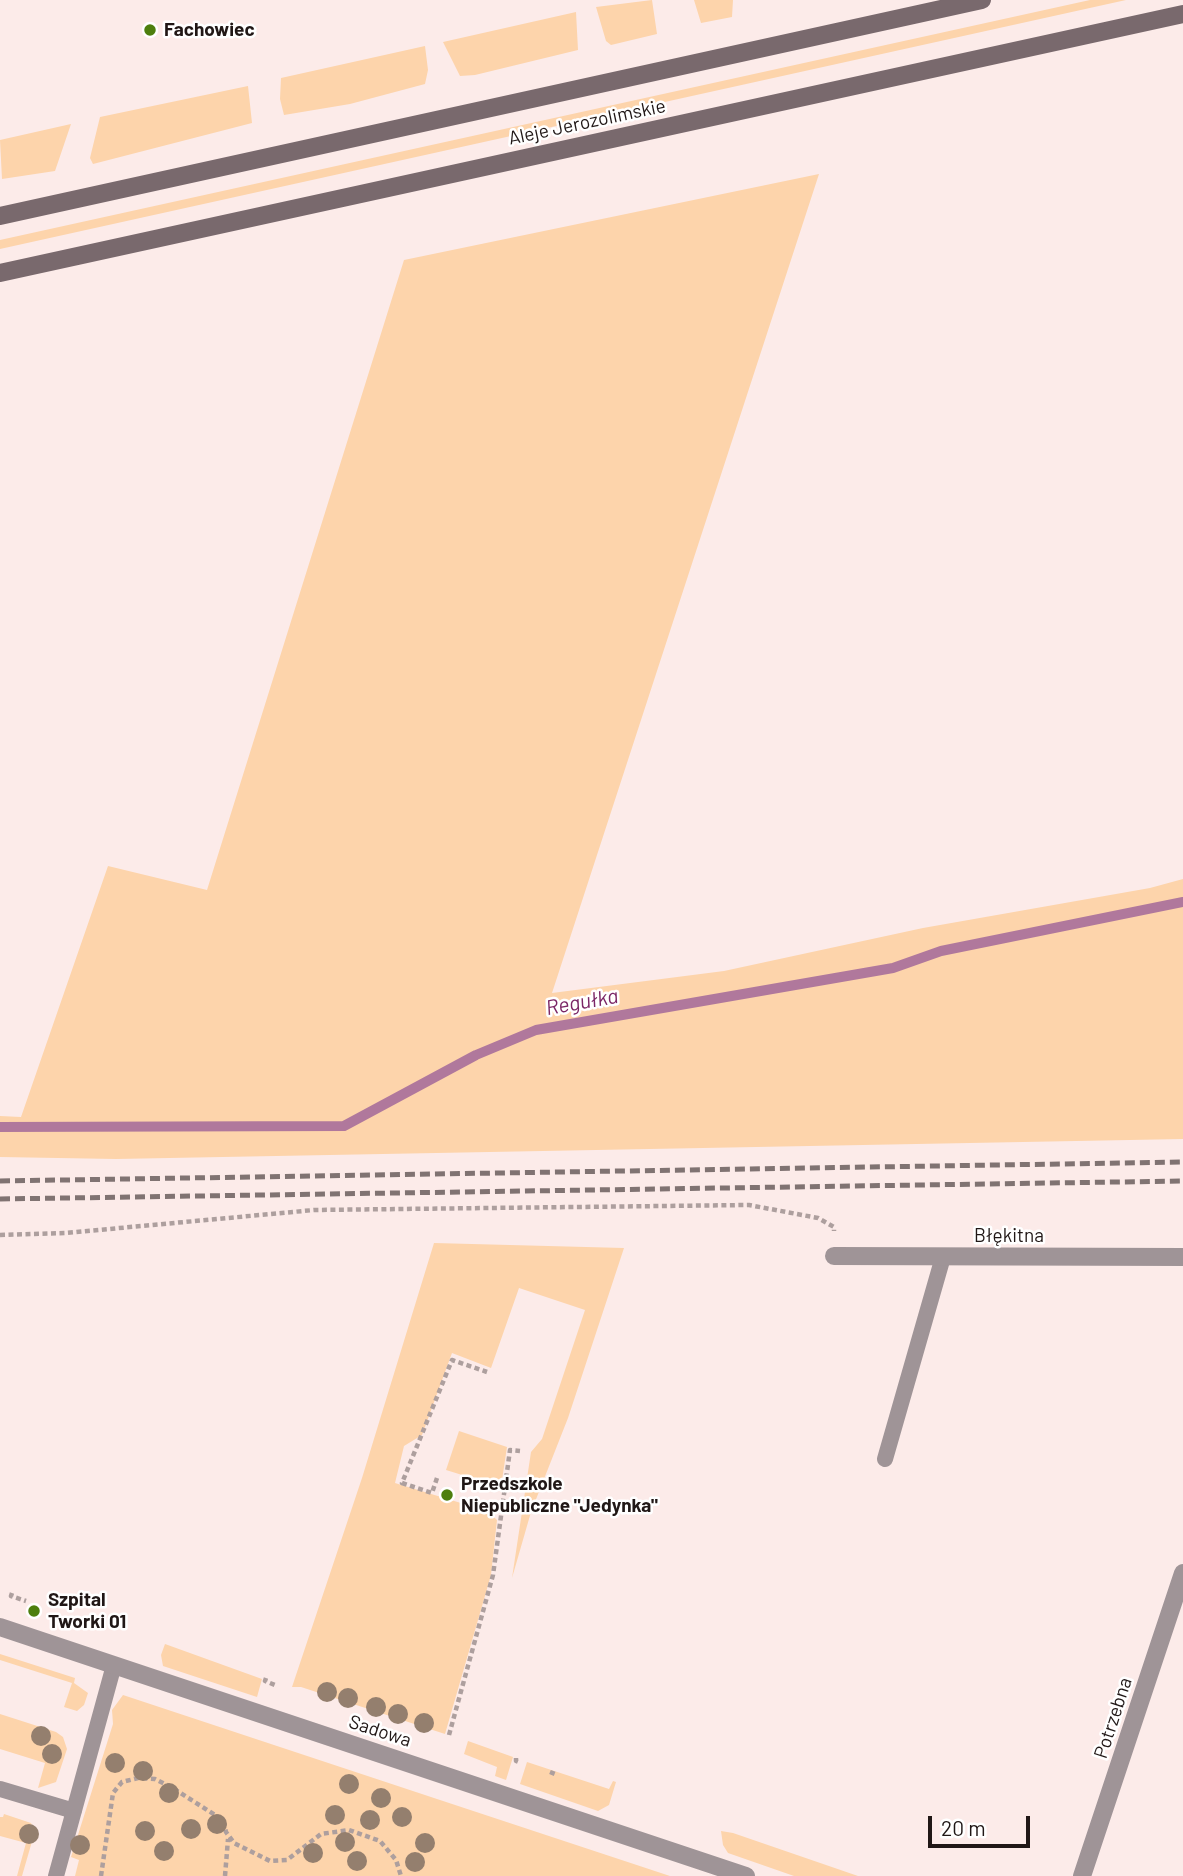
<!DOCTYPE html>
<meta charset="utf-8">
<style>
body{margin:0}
#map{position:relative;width:1183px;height:1876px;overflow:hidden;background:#fcebe9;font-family:Barlow,sans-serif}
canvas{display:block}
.scale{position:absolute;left:928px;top:1816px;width:102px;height:32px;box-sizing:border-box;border:4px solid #201716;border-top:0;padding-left:9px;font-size:21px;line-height:24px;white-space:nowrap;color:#201716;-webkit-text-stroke:5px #fff;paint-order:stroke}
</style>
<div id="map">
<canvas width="1183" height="1876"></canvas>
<div class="scale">20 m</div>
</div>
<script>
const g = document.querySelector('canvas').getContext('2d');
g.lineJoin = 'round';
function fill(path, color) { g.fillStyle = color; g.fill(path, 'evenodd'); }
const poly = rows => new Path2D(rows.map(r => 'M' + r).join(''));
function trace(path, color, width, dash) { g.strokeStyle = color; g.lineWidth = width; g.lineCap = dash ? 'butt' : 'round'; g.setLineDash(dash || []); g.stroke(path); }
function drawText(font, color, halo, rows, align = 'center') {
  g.font = font + ' Barlow,sans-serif'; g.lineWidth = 5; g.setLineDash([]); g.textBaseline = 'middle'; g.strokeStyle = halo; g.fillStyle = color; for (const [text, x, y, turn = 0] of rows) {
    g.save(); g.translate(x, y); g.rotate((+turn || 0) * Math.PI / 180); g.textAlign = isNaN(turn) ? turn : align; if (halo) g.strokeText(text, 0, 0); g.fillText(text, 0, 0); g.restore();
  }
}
const green = poly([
 [652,0,657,34,611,45,606,41,596,7],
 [694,0,733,0,732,17,701,23],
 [1090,0,1126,0,0,249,0,240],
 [576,12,578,50,475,75,460,76,443,42],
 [425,46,428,70,425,84,350,104,284,115,280,99,281,78],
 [248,86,252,123,93,164,90,158,100,117],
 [71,124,55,171,2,179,0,140],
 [819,174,552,993,724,971,923,928,1150,888,1183,879,1183,1139,116,1159,0,1157,0,1116,21,1117,108,866,207,890,404,260],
 [434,1243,624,1248,568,1418,531,1512,512,1578,531,1452,542,1439,585,1310,519,1288,491,1368,452,1353,422,1435,404,1446,395,1483,474,1507,482,1506,497,1520,491,1575,445,1734,301,1687,292,1687,362,1478],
 [459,1431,507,1447,502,1480,488,1483,446,1470],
 [165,1644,262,1679,257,1697,163,1666,161,1655],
 [0,1654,75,1678,74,1683,88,1693,84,1705,77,1711,64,1707,72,1683,0,1660],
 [123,1695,437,1799,670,1876,75,1876,79,1860,71,1857,113,1724,112,1710],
 [0,1714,56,1732,63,1737,67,1749,56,1782,38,1788,45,1763,0,1749],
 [468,1741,513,1757,506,1780,495,1776,497,1767,464,1754],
 [527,1762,609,1789,613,1781,616,1782,609,1805,598,1811,520,1784],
 [4,1814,31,1823,35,1831,22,1876,17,1876,26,1843,0,1836,0,1817,3,1817],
 [721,1831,733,1833,858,1876,794,1876,728,1853,723,1845]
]);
const stream = poly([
 [0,1127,344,1126,476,1055,536,1030,893,968,941,951,1183,902]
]);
const path = poly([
 [0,1235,66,1233,314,1210,749,1205,818,1218,834,1227,834,1231],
 [437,1478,432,1493,402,1483,452,1360,487,1372],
 [12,1593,11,1596,26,1601],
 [266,1678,265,1681,275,1685],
 [449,1735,493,1575,510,1450,520,1451],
 [516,1758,516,1761,521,1763],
 [550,1772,555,1774,556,1771],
 [101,1876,113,1793,122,1782,138,1778,155,1779,171,1787,223,1820,226,1832,234,1843,270,1861,287,1860,321,1834,349,1830,380,1841,396,1860,401,1876],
 [225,1876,228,1839]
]);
const lane = poly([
 [885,1459,943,1257],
 [0,1789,74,1811],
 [56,1876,114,1665]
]);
const street = poly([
 [834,1256,1183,1257],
 [0,1627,746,1876],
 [1082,1876,1183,1573]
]);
const secondary = poly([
 [0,216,982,0],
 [0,273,1183,14]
]);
const rail = poly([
 [0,1181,1183,1162],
 [0,1199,1183,1181]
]);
const trees = [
 [327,1692],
 [348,1698],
 [376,1707],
 [398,1714],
 [424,1723],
 [41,1736],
 [52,1754],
 [115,1763],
 [143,1771],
 [349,1784],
 [169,1793],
 [381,1798],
 [335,1815],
 [402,1817],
 [370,1820],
 [217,1824],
 [191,1829],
 [145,1831],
 [29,1834],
 [345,1842],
 [425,1843],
 [80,1845],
 [164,1851],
 [313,1853],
 [357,1861],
 [415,1862]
];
const markers = [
 [150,30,7,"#4d7e0d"],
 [447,1495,7,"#4d7e0d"],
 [34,1611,7,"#4d7e0d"]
];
const poiNames = [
 ["Fachowiec",164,30],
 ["Przedszkole",461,1484],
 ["Niepubliczne \"Jedynka\"",461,1506],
 ["Szpital",48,1600],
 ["Tworki 01",48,1622]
];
const streetNames = [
 ["Aleje Jerozolimskie",587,122,-12],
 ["Błękitna",1009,1236],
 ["Potrzebna",1113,1718,-72],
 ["Sadowa",380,1731,18]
];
const waterNames = [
 ["Regułka",582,1002,-10]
];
fill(green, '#fdd4ab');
trace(stream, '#b0789c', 10);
trace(path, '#ad9f9e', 4.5, [5, 3.5]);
trace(lane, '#9f9497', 16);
trace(street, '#9f9497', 18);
trace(secondary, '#79696d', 18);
trace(rail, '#807372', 5, [10, 5]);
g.fillStyle = '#947f6e';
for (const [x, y] of trees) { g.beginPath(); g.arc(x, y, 10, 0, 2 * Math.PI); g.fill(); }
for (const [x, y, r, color] of markers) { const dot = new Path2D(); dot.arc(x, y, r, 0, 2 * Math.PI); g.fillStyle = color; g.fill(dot); trace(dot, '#fff', 2.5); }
drawText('bold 19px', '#201716', '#fff', poiNames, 'left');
drawText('19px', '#201716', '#fff', streetNames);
drawText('italic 21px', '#7b2666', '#fff', waterNames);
</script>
